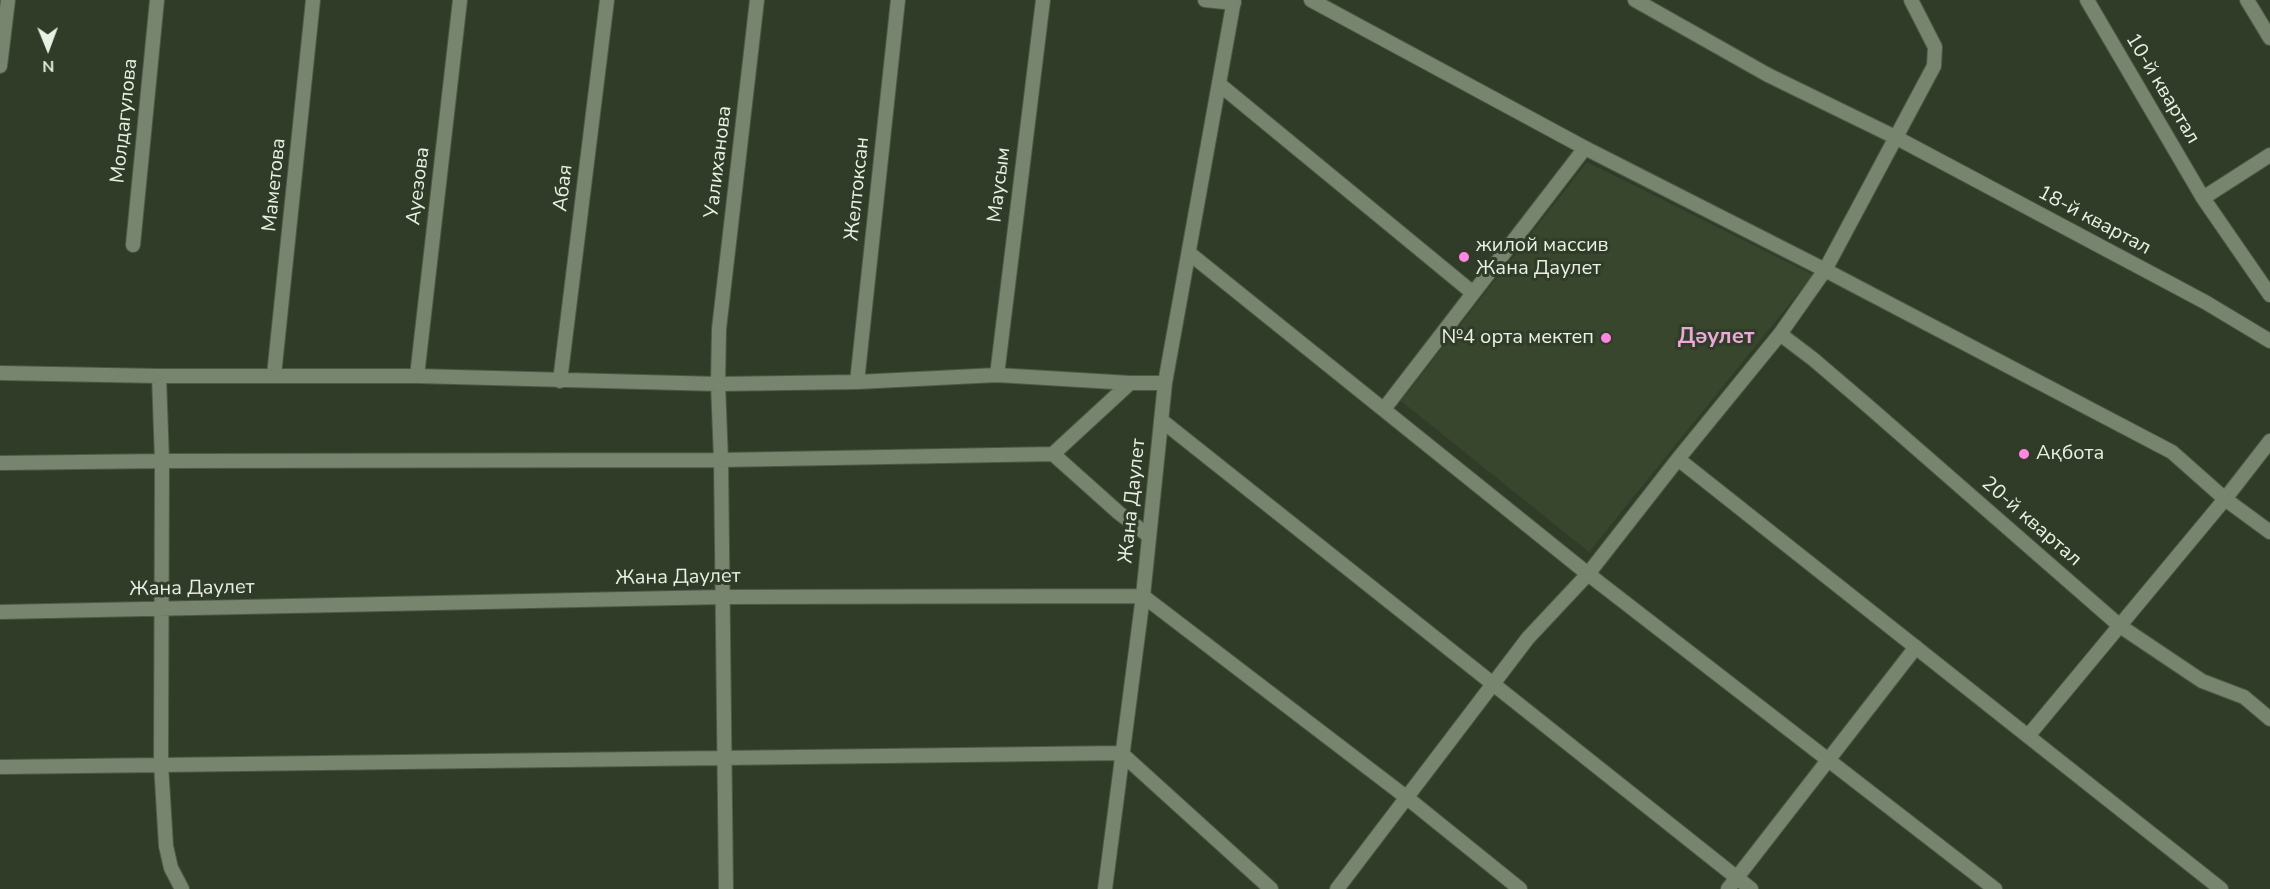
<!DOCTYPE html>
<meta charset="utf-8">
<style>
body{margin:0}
#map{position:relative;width:2270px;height:889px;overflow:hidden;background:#303c28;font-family:"Nunito Sans",sans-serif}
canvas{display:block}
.north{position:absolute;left:18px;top:18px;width:60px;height:60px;-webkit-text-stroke:4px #303c28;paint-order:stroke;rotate:179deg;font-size:16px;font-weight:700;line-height:24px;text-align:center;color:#e9f0e4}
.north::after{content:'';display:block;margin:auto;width:21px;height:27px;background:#e9f0e4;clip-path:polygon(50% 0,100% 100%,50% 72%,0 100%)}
</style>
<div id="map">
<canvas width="2270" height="889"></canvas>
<div class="north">N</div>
</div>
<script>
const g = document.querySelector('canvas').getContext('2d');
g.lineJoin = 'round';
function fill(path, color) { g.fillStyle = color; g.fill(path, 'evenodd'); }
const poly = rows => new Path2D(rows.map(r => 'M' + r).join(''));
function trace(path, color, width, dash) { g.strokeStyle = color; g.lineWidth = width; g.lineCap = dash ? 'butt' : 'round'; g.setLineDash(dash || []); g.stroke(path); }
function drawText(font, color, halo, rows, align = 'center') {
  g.font = font + ' "Nunito Sans",sans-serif'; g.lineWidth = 6; g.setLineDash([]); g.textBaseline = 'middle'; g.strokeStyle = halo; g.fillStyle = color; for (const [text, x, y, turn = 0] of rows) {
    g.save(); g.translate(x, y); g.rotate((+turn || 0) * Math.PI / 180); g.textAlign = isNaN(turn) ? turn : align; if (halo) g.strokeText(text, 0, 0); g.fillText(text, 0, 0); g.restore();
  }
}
const built = poly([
 [1587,162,1813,275,1589,552,1401,401]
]);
const minor = poly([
 [757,0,719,329,718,384,857,382,997,375,1130,383,1165,383,1234,0],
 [1205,0,1234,3],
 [1311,0,1585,148],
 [1635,0,1768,75,1897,138,2205,302,2270,341],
 [2087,0,2203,198,2270,295],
 [2247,0,2270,38],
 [0,66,8,0],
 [1219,84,1473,293],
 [2203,198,2270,155],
 [133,245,157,0],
 [1189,253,1588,574,1995,889],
 [1780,334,1813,359,1868,406,2120,626,2202,681,2244,697,2270,719],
 [0,373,159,376,417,376,718,384,721,460,726,889],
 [274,375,313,0],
 [997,375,1043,0],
 [159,376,162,461,161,764,166,846,171,868,182,889],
 [417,376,460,0],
 [560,381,607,0],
 [857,382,898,0],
 [1384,409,1585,148,1825,270,2172,452,2225,499,2270,532],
 [1161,420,1751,889],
 [1053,454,1119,513,1149,536],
 [1678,459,2221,889],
 [0,463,162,461,721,460,1053,454,1130,383],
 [0,612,723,597,1143,596,1165,383],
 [2028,736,2225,499,2270,441],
 [0,767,1121,753,1271,889],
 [1105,889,1143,596,1406,797,1520,889],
 [1337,889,1528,638,1588,574,1678,459,1780,334,1825,270,1934,66,1935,47,1911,0],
 [1728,889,1916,647]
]);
const markers = [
 [1464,257,6,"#fd86e3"],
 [1606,338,6,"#fd86e3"],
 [2024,454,6,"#fd86e3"]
];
const streetNames = [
 ["10-й квартал",2162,89,59],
 ["Молдагулова",125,121,-84],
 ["Уалиханова",719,162,-83],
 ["Маметова",275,185,-84],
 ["Маусым",1000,185,-83],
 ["Ауезова",419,186,-83],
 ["Абая",564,188,-83],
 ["Желтоксан",858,189,-84],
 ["18-й квартал",2094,221,28],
 ["Жана Даулет",1133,501,-84],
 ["20-й квартал",2031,522,41],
 ["Жана Даулет",678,578,-1],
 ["Жана Даулет",192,589,-1]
];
const poiNames = [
 ["жилой массив",1476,246],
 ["Жана Даулет",1476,269],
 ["№4 орта мектеп",1594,338,"right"],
 ["Ақбота",2036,454]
];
const quarterNames = [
 ["Дәулет",1716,338]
];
fill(built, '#37462c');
trace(minor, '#4e5847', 16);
trace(minor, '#77856f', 14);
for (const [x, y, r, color] of markers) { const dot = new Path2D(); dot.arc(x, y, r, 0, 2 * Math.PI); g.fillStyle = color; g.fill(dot); trace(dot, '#303c28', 2); }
drawText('20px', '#e9f0e4', '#303c28', streetNames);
drawText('20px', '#e9f0e4', '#303c28', poiNames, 'left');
drawText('bold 22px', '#eba9da', '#303c28', quarterNames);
</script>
